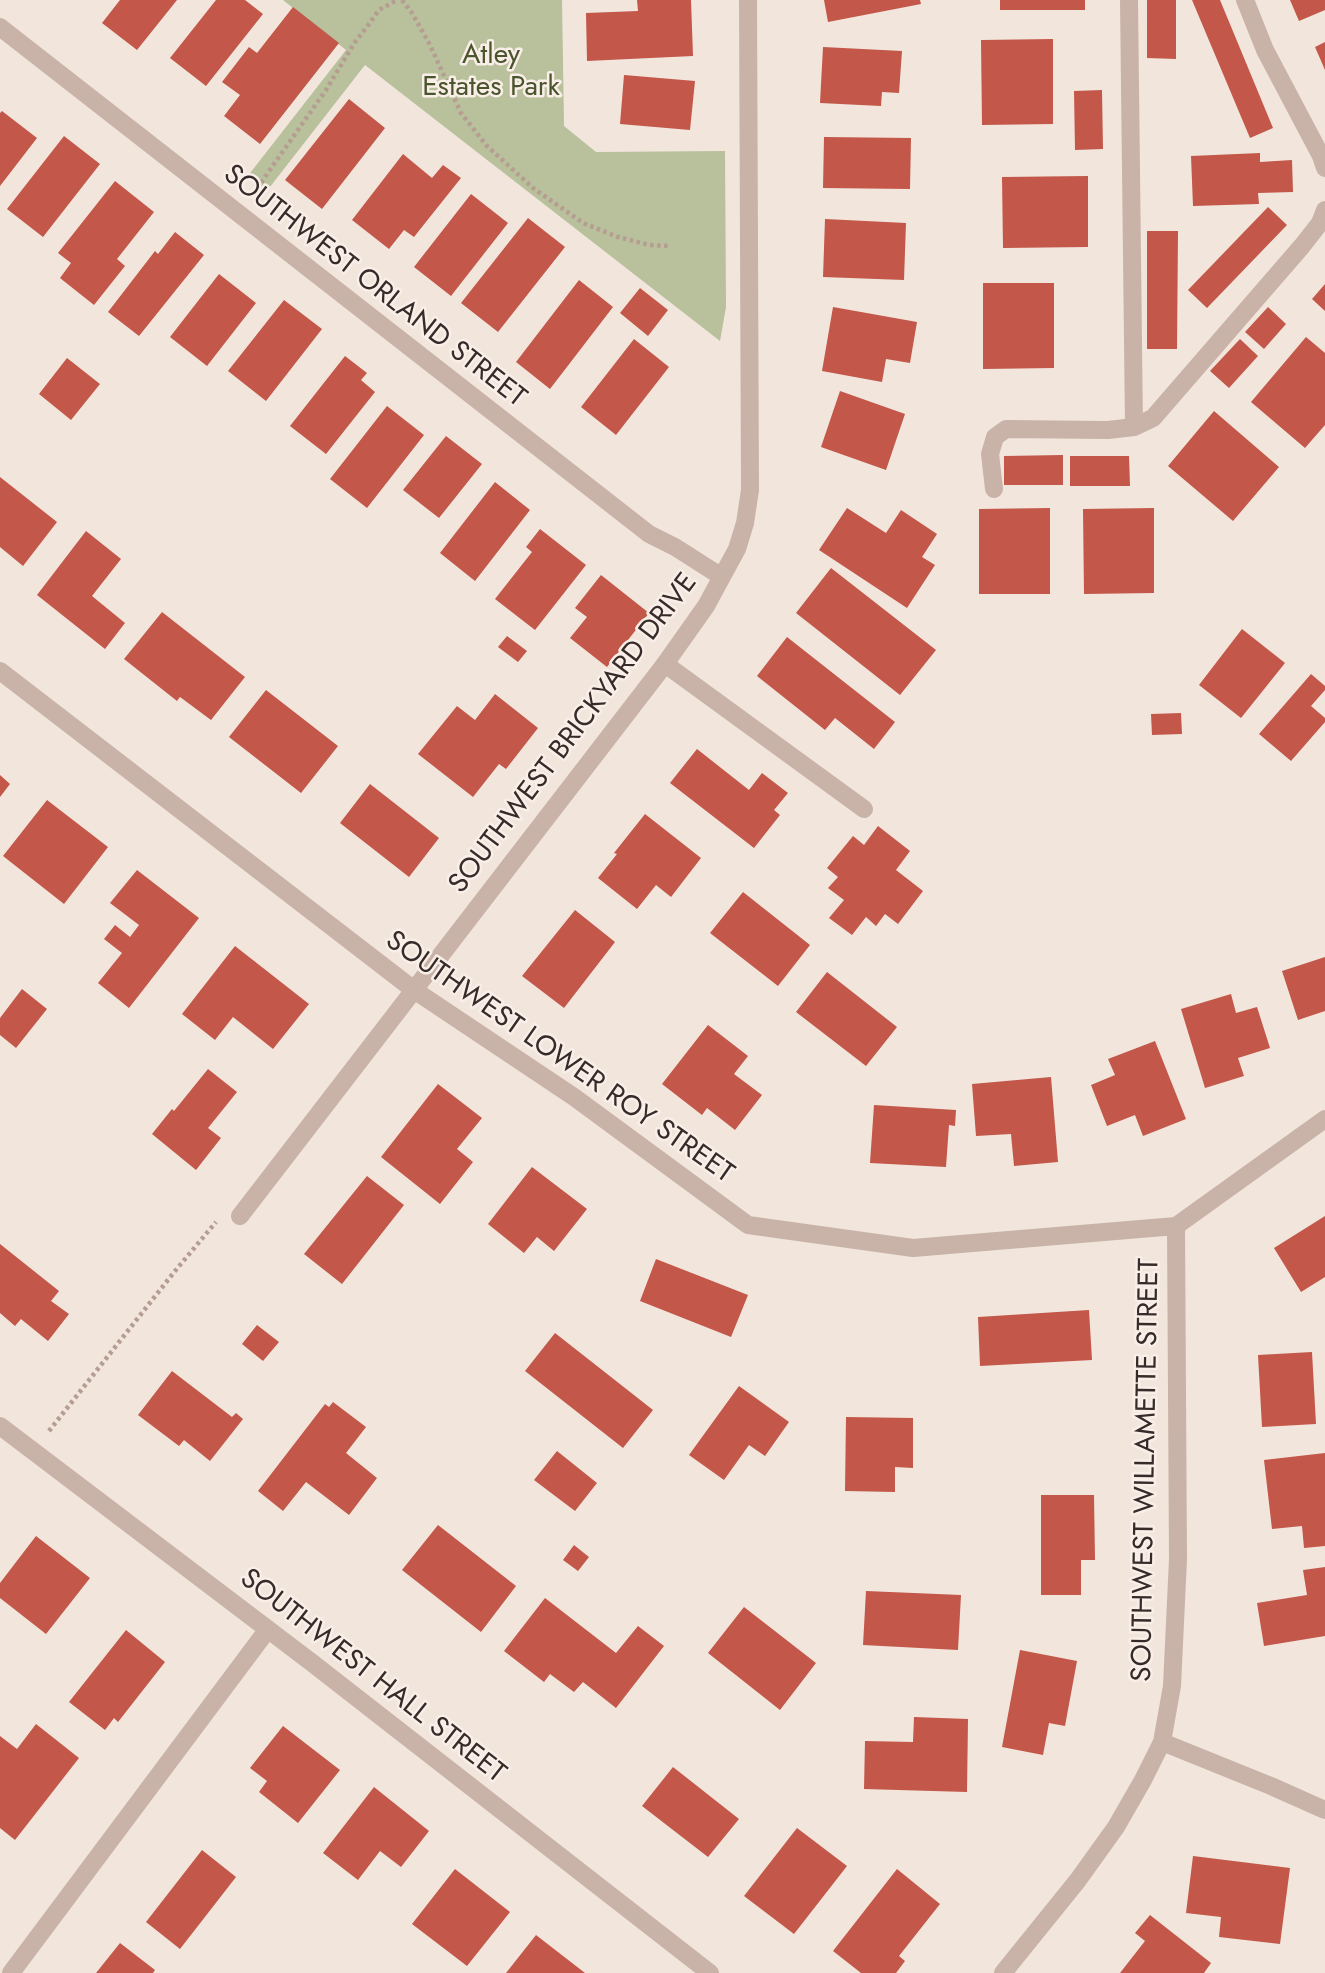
<!DOCTYPE html>
<style>
body{margin:0}
canvas{display:block;background:#f1e5dc}
</style>
<canvas width="1325" height="1973"></canvas>
<script>
const g = document.querySelector('canvas').getContext('2d');
g.lineJoin = 'round';
function fill(path, color) { g.fillStyle = color; g.fill(path, 'evenodd'); }
const poly = rows => new Path2D(rows.map(r => 'M' + r).join(''));
function trace(path, color, width, dash) { g.strokeStyle = color; g.lineWidth = width; g.lineCap = dash ? 'butt' : 'round'; g.setLineDash(dash || []); g.stroke(path); }
function drawText(font, color, halo, rows, align = 'center') {
  g.font = font + ' Jost,sans-serif'; g.lineWidth = 5; g.setLineDash([]); g.textBaseline = 'middle'; g.strokeStyle = halo; g.fillStyle = color; for (const [text, x, y, turn = 0] of rows) {
    g.save(); g.translate(x, y); g.rotate((+turn || 0) * Math.PI / 180); g.textAlign = isNaN(turn) ? turn : align; if (halo) g.strokeText(text, 0, 0); g.fillText(text, 0, 0); g.restore();
  }
}
const green = poly([
 [283,0,562,0,564,126,596,152,725,151,726,307,720,341,365,65,266,192,247,177,346,50]
]);
const building = poly([
 [120,0,177,0,137,50,102,23],
 [216,0,245,0,263,14,206,86,170,58],
 [637,0,691,0,693,56,587,61,586,13,638,11],
 [824,0,920,0,921,4,828,22],
 [1000,0,1085,0,1085,10,1000,10],
 [1147,0,1176,0,1176,59,1147,58],
 [1192,0,1220,0,1273,128,1250,138],
 [1290,0,1325,0,1325,10,1299,21],
 [293,7,339,43,260,144,224,116,240,95,222,82,249,47,257,53],
 [1053,39,1053,124,982,125,981,40],
 [1325,42,1325,70,1315,47],
 [823,47,902,51,899,93,882,92,881,106,820,103],
 [624,75,695,81,690,130,620,124],
 [1102,90,1103,149,1075,150,1074,91],
 [349,99,385,128,322,209,285,180],
 [2,111,37,138,0,186,0,113],
 [64,136,100,164,43,237,7,209],
 [824,137,911,138,910,189,823,188],
 [1260,153,1260,162,1292,160,1293,192,1258,193,1259,204,1193,206,1191,156],
 [403,154,432,178,443,165,461,178,414,237,404,230,389,249,352,220],
 [1088,176,1088,247,1003,248,1002,177],
 [115,181,154,212,117,259,125,266,94,305,60,278,71,263,58,253],
 [471,194,508,223,451,296,414,267],
 [1268,207,1287,225,1207,308,1188,290],
 [528,218,565,247,498,332,461,303],
 [825,219,906,223,904,280,823,277],
 [1147,231,1178,231,1177,349,1147,349],
 [175,232,204,255,139,336,108,312,155,251,158,254],
 [219,274,256,303,207,366,170,337],
 [579,280,613,307,550,389,516,362],
 [983,283,1054,283,1054,368,983,369],
 [1325,284,1325,311,1312,299],
 [640,288,668,310,648,336,620,313],
 [284,300,322,329,266,401,228,371],
 [833,307,917,322,910,363,886,359,882,382,822,371],
 [1268,307,1286,324,1264,349,1245,332],
 [1306,337,1325,353,1325,425,1305,448,1251,402],
 [634,339,669,367,616,435,581,407],
 [1240,339,1258,356,1229,388,1210,371],
 [345,356,367,373,361,380,375,392,326,454,290,426],
 [67,358,100,384,71,420,39,394],
 [840,391,905,414,886,470,821,447],
 [387,406,424,435,367,508,330,479],
 [1214,411,1279,467,1233,521,1168,466],
 [446,436,482,464,439,518,403,490],
 [1063,455,1063,485,1004,485,1004,456],
 [1070,456,1129,456,1130,486,1070,486],
 [0,477,57,522,23,566,0,547],
 [495,482,530,510,475,581,440,553],
 [847,508,886,533,901,510,937,534,922,557,935,565,907,608,819,550],
 [1050,508,1050,594,979,594,979,509],
 [1154,508,1154,593,1084,594,1083,509],
 [540,529,586,565,535,630,495,599,532,552,526,547],
 [86,531,121,559,92,596,125,623,105,649,37,595],
 [831,568,936,650,900,695,796,613],
 [601,575,649,613,607,667,570,638,587,617,575,608],
 [162,612,245,677,211,720,180,697,177,701,124,659],
 [1242,629,1285,663,1241,718,1199,685],
 [507,636,527,651,518,662,498,647],
 [787,637,895,722,874,749,835,718,825,730,757,676],
 [1311,674,1325,686,1325,690,1311,706,1325,718,1325,722,1291,761,1259,734],
 [266,690,338,746,301,793,229,737],
 [495,694,538,728,506,769,499,764,473,797,418,754,457,706,475,720],
 [1181,713,1182,734,1152,735,1151,714],
 [697,749,749,790,762,773,788,793,774,810,780,815,754,848,670,783],
 [0,775,10,784,0,797],
 [370,784,439,838,409,877,340,823],
 [47,800,108,847,64,904,3,856],
 [645,814,701,858,671,897,656,885,637,909,598,878,617,854,614,853],
 [878,826,910,851,896,870,923,891,898,924,885,914,876,926,866,917,852,935,829,918,844,900,828,888,838,877,827,868,853,836,864,845],
 [137,870,199,918,129,1008,98,983,122,953,104,939,115,925,130,937,139,925,110,903],
 [743,892,810,945,778,986,710,933],
 [575,910,615,942,564,1008,522,976],
 [235,946,309,1004,273,1049,233,1017,215,1040,182,1014],
 [1325,957,1325,1011,1298,1020,1282,971],
 [827,972,897,1027,866,1066,796,1012],
 [22,989,47,1009,16,1048,0,1035,0,1018],
 [1231,994,1236,1013,1257,1007,1270,1048,1238,1058,1244,1076,1205,1088,1181,1009],
 [708,1025,748,1056,734,1074,762,1095,735,1130,707,1108,702,1115,662,1084],
 [1155,1041,1186,1119,1143,1136,1135,1115,1107,1126,1091,1085,1115,1075,1108,1059],
 [208,1069,237,1092,208,1128,221,1138,196,1170,152,1134,172,1109,174,1111],
 [1051,1077,1058,1162,1014,1166,1011,1134,976,1136,972,1084],
 [438,1084,482,1118,457,1149,473,1162,440,1204,381,1157],
 [874,1105,956,1110,955,1126,949,1125,946,1167,870,1163],
 [532,1167,587,1209,554,1251,537,1237,524,1253,488,1224],
 [367,1176,404,1205,342,1284,304,1254],
 [1325,1216,1325,1277,1301,1292,1274,1248],
 [0,1244,59,1291,51,1301,69,1314,48,1341,21,1319,15,1326,0,1313],
 [656,1259,748,1295,731,1337,640,1301],
 [1089,1310,1092,1360,980,1366,978,1317],
 [257,1325,279,1342,263,1361,242,1344],
 [555,1333,653,1410,623,1448,525,1371],
 [1312,1352,1316,1424,1262,1427,1258,1355],
 [172,1371,232,1417,236,1413,243,1419,210,1461,184,1440,179,1446,138,1415],
 [739,1386,789,1422,765,1456,749,1445,724,1480,689,1455],
 [333,1402,366,1427,346,1453,377,1478,349,1515,306,1482,283,1511,258,1491,325,1404,329,1407],
 [846,1417,913,1418,913,1468,895,1467,895,1492,845,1491],
 [557,1451,597,1483,575,1511,534,1480],
 [1325,1453,1325,1546,1304,1548,1302,1526,1272,1529,1264,1460],
 [1041,1495,1094,1495,1095,1560,1081,1560,1081,1595,1041,1595],
 [438,1525,516,1586,481,1632,402,1570],
 [36,1536,90,1578,46,1634,0,1598,0,1583],
 [574,1545,589,1557,578,1571,563,1560],
 [1325,1567,1325,1636,1264,1646,1257,1603,1307,1595,1303,1570],
 [866,1591,961,1595,958,1650,863,1645],
 [545,1598,616,1653,638,1626,664,1646,616,1708,583,1682,574,1692,550,1674,544,1682,504,1651],
 [744,1607,816,1663,780,1710,708,1653],
 [126,1630,165,1662,118,1722,114,1718,105,1730,69,1702],
 [1020,1650,1077,1661,1065,1726,1049,1723,1043,1755,1002,1747],
 [914,1717,968,1719,967,1792,864,1789,865,1741,913,1742],
 [36,1724,79,1758,15,1840,0,1828,0,1736,17,1749],
 [283,1726,340,1770,298,1823,259,1792,267,1781,250,1768],
 [673,1767,739,1819,708,1857,642,1806],
 [374,1787,429,1831,401,1867,380,1851,358,1880,323,1853],
 [797,1828,847,1866,794,1934,744,1896],
 [202,1850,236,1877,180,1949,146,1922],
 [1193,1856,1290,1868,1280,1944,1219,1937,1221,1917,1186,1913],
 [455,1869,510,1912,467,1966,412,1924],
 [897,1869,940,1904,899,1956,905,1961,896,1973,861,1973,833,1951],
 [1150,1915,1211,1963,1204,1973,1120,1973,1145,1941,1135,1933],
 [536,1935,585,1973,506,1973],
 [120,1943,155,1970,153,1973,96,1973]
]);
const path = poly([
 [402,0,412,13,430,45,461,113,487,146,533,188,583,223,618,237,649,245,668,246],
 [253,194,326,90,355,42,369,24,379,10,397,0],
 [49,1431,175,1271,216,1222]
]);
const service = poly([
 [1129,0,1134,427],
 [1245,0,1265,50,1321,156,1325,168],
 [994,489,990,454,995,437,1006,429,1108,430,1134,427,1153,418,1302,246,1320,223,1325,210],
 [665,664,864,809]
]);
const minor = poly([
 [0,27,649,534,675,547,722,577],
 [0,671,414,990,574,1097,748,1225,913,1248,1176,1226],
 [240,1216,665,664,706,606,737,549,745,523,750,490,748,0],
 [0,1426,311,1662,710,1973],
 [1162,1742,1271,1786,1325,1810],
 [11,1973,268,1629],
 [1003,1973,1078,1880,1116,1827,1143,1780,1162,1742,1172,1686,1178,1559,1176,1226,1325,1119]
]);
const parkNames = [
 ["Atley",491,56],
 ["Estates Park",491,88]
];
const streetNames = [
 ["SOUTHWEST ORLAND STREET",374,287,38],
 ["SOUTHWEST BRICKYARD DRIVE",574,734,-53],
 ["SOUTHWEST LOWER ROY STREET",559,1058,35],
 ["SOUTHWEST WILLAMETTE STREET",1147,1470,-89],
 ["SOUTHWEST HALL STREET",372,1677,38]
];
fill(green, '#b9c09c');
fill(building, '#c35749');
trace(path, '#b59d92', 4.5, [3.5, 3.5]);
trace(service, '#c9b3a8', 18);
trace(minor, '#c9b3a8', 18);
drawText('28px', '#4a542d', '#f9efe8', parkNames);
drawText('28px', '#362b28', '#f9efe8', streetNames);
</script>
